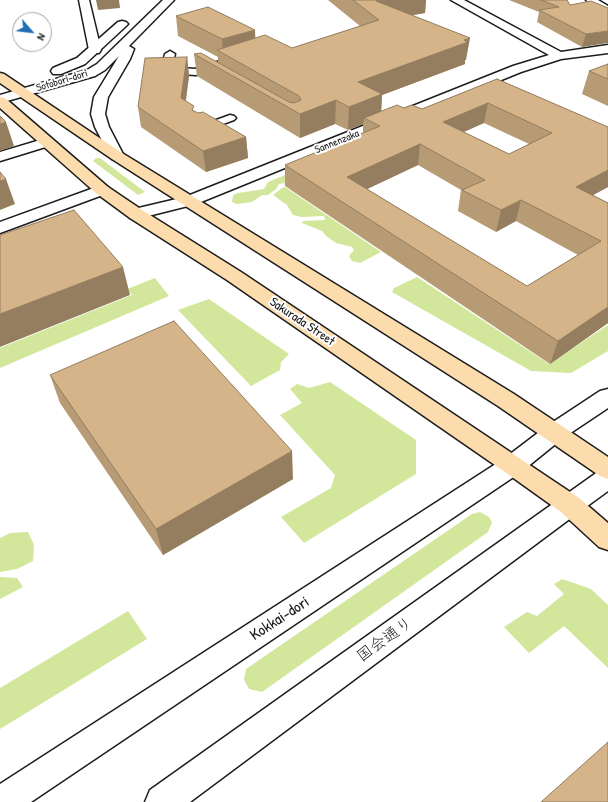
<!DOCTYPE html>
<meta charset="utf-8">
<style>
body{margin:0}
#map{position:relative;width:608px;height:802px;overflow:hidden;background:#fff;font-family:"Patrick Hand",sans-serif}
canvas{display:block}
.north{position:absolute;left:12px;top:12px;width:40px;height:40px;box-sizing:border-box;background:#fff;border:1px solid #a4a4a4;border-radius:50%;rotate:118deg;font-size:11px;font-weight:700;line-height:16px;text-align:center;color:#1c1c1c}
.north::after{content:'';display:block;margin:auto;width:14px;height:18px;background:#1f6fb2;clip-path:polygon(50% 0,100% 100%,50% 72%,0 100%)}
</style>
<div id="map">
<canvas width="608" height="802"></canvas>
<div class="north">N</div>
</div>
<script>
const g = document.querySelector('canvas').getContext('2d');
g.lineJoin = 'round';
function fill(path, color) { g.fillStyle = color; g.fill(path, 'evenodd'); }
const poly = rows => new Path2D(rows.map(r => 'M' + r).join(''));
function trace(path, color, width, dash) { g.strokeStyle = color; g.lineWidth = width; g.lineCap = dash ? 'butt' : 'round'; g.setLineDash(dash || []); g.stroke(path); }
function drawText(font, color, halo, rows, align = 'center') {
  g.font = font + ' "Patrick Hand","Klee One",sans-serif'; g.lineWidth = 4; g.setLineDash([]); g.textBaseline = 'middle'; g.strokeStyle = halo; g.fillStyle = color; for (const [text, x, y, turn = 0] of rows) {
    g.save(); g.translate(x, y); g.rotate((+turn || 0) * Math.PI / 180); g.textAlign = isNaN(turn) ? turn : align; if (halo) g.strokeText(text, 0, 0); g.fillText(text, 0, 0); g.restore();
  }
}
const green = poly([
 [332,156,286,183,279,184,276,189,268,195,262,195,252,202,237,204,232,202,233,195,238,193,264,189,268,182],
 [96,158,100,158,145,192,138,195,93,161],
 [285,187,381,252,360,263,352,261,349,256,354,250,352,247,336,243,326,236,322,231,302,223,303,221,325,220,324,216,302,217,293,215,287,205,273,195,282,188],
 [417,277,549,364,608,325,608,351,571,373,531,371,392,292,394,288],
 [155,278,169,296,0,368,0,348,132,295,127,289],
 [209,299,289,354,281,362,280,370,251,386,178,310],
 [330,382,416,440,416,474,304,543,281,517,331,488,335,475,280,415,302,403,290,389,297,384,309,388],
 [480,512,489,517,492,522,488,532,262,692,249,689,244,680,246,669,472,514],
 [28,532,34,545,33,561,17,569,0,572,0,538,10,533],
 [0,577,17,578,23,587,0,599],
 [562,579,591,589,608,605,608,668,564,626,529,653,504,627,527,612,537,616,564,594,554,584],
 [128,611,147,639,0,729,0,688]
]);
const pedestrian = poly([
 [170,51,175,54,173,61,182,68,195,69,220,61,225,64,224,66,196,75,179,74,175,73,163,62,165,54,170,51],
 [230,115,234,116,236,118,234,120,201,132,197,131,195,129,197,127,230,115]
]);
const minor = poly([
 [79,0,89,0,101,50,99,53,91,53,89,50,79,0],
 [451,0,464,0,561,52,608,45,608,53,561,59,521,72,196,204,136,219,130,218,128,214,130,210,185,197,513,66,549,55,451,0],
 [47,138,52,139,54,142,52,145,0,161,0,152,47,138],
 [102,185,108,187,110,190,108,193,0,233,0,222,102,185]
]);
const tertiary = poly([
 [555,423,563,426,566,432,563,438,521,472,31,802,0,802,0,784,505,458,547,426,555,423],
 [570,495,579,498,582,505,579,512,190,802,145,802,150,790,561,498,570,495]
]);
const secondary = poly([
 [163,0,174,0,129,46,134,49,130,59,108,97,105,114,109,127,124,156,122,159,117,160,112,159,110,156,95,127,91,114,94,97,119,56,105,70,95,76,0,103,0,95,87,70,97,64,163,0],
 [586,0,598,0,608,6,608,14,604,13,586,0],
 [122,21,126,22,128,24,126,26,85,64,61,74,53,74,51,71,53,68,77,58,118,22,122,21],
 [608,389,608,408,563,438,555,441,547,438,544,432,547,426,600,391,608,389],
 [608,468,608,491,579,512,570,515,561,512,558,505,561,498,599,471,608,468]
]);
const trunk = poly([
 [0,73,4,74,122,153,514,394,608,457,608,479,600,476,498,406,112,159,0,83,0,73],
 [0,97,5,98,108,187,142,210,241,272,579,498,608,523,608,550,599,547,561,512,505,472,227,280,130,218,96,193,0,108,0,97]
]);
const wall = poly([
 [328,0,426,0,425,13,412,15,466,60,465,60,465,64,382,95,381,111,404,108,422,109,497,79,608,127,608,187,593,195,608,203,608,323,550,364,285,186,285,165,363,133,363,124,348,130,335,124,300,138,197,76,194,54,218,62,218,57,178,36,176,16,292,48,360,26],
 [484,123,529,144,509,154,464,132],
 [418,165,461,190,458,211,496,232,516,221,578,255,527,286,367,189],
 [509,0,567,0,570,5,608,8,582,47,537,22,539,12],
 [187,57,189,76,186,101,194,111,246,137,248,158,206,172,141,127,138,107],
 [608,64,608,106,582,94,589,71],
 [50,375,293,479,163,555,60,403]
]);
const shadedWall = poly([
 [96,0,119,0,120,8,98,10],
 [385,0,426,0,425,13,379,21,376,1],
 [255,30,256,51,223,54,222,39],
 [608,31,608,43,582,47,586,34],
 [470,38,466,60,465,60,465,64,382,95,381,117,364,118,363,124,348,130,349,107,358,82],
 [187,57,189,76,183,118,181,98],
 [336,100,335,124,300,138,300,114],
 [488,103,484,123,440,142,443,122],
 [6,122,14,146,0,151,0,124],
 [246,137,248,158,206,172,203,151],
 [420,144,418,165,346,199,347,177],
 [608,170,608,187,569,208,576,187],
 [6,179,15,204,0,210,0,181],
 [521,200,516,221,496,232,501,210],
 [123,267,130,295,0,347,0,314],
 [608,307,608,323,550,364,558,341],
 [292,451,293,479,163,555,156,529]
]);
const building = poly([
 [353,0,385,0,376,1,470,38,464,40,468,42,358,82,382,94,349,107,336,100,300,114,194,54,201,53,289,102,294,103,301,100,299,96,217,50,265,35,292,48,379,20,353,0],
 [541,0,567,0,570,5,591,1,608,8,608,31,586,34,539,10,559,7,541,0],
 [208,7,255,30,222,39,176,16,208,7],
 [187,57,181,98,194,106,192,110,198,113,203,112,246,137,203,151,138,107,145,58,187,57],
 [608,64,608,79,589,71,608,64],
 [497,79,608,127,608,170,576,187,608,203,608,307,558,341,285,165,380,126,364,118,397,105,404,108,412,105,422,109,497,79],
 [488,103,552,133,509,154,443,122,488,103],
 [420,144,485,180,462,190,501,210,521,200,601,241,527,286,347,177,420,144],
 [0,116,6,122,0,124,0,116],
 [0,172,6,179,0,181,0,172],
 [74,210,123,267,0,314,0,235,74,210],
 [174,321,292,451,156,529,50,375,174,321],
 [608,742,608,802,541,802,608,742]
]);
const farStreetnames = [
 ["Sotobori-dori",62,81,-17],
 ["Sannenzaka",337,142,-22]
];
const streetNames = [
 ["Sakurada Street",302,322,34]
];
const nearStreetnames = [
 ["Kokkai-dori",280,619,-33],
 ["国会通り",385,640,-36]
];
fill(green, '#d2e79b');
trace(pedestrian, '#1c1c1c', 3);
trace(minor, '#1c1c1c', 3);
trace(tertiary, '#1c1c1c', 3);
trace(secondary, '#1c1c1c', 3);
trace(trunk, '#1c1c1c', 3);
fill(pedestrian, '#fff');
fill(minor, '#fff');
fill(tertiary, '#fff');
fill(secondary, '#fff');
fill(trunk, '#fcdcac');
fill(wall, '#b69b75');
fill(shadedWall, '#947e5f');
fill(building, '#d4b488');
trace(building, '#947e5f', 1);
drawText('11px', '#1c1c1c', '#fff', farStreetnames);
drawText('13px', '#1c1c1c', '#fff', streetNames);
drawText('16px', '#1c1c1c', '#fff', nearStreetnames);
</script>
